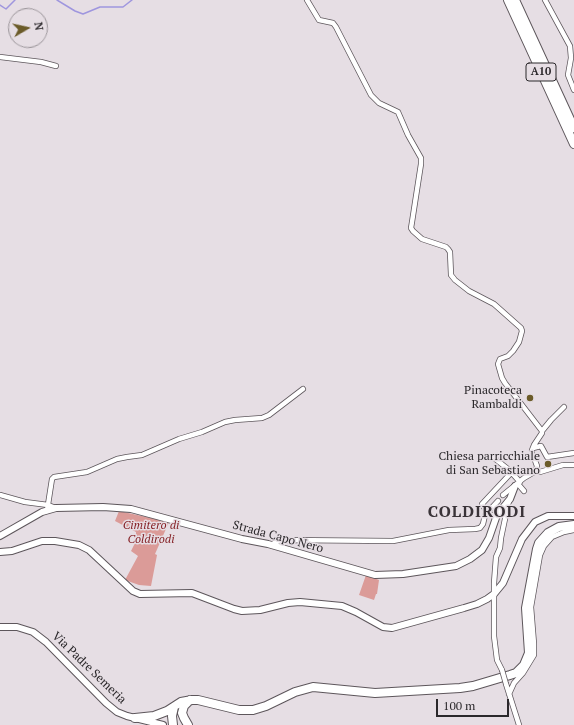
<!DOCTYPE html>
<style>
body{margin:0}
#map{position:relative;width:574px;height:725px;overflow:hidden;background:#e6dee4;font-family:"PT Serif",serif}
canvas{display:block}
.north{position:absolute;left:8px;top:8px;width:40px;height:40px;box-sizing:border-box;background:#e6dee4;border:1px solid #9b959a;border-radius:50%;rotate:81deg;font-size:11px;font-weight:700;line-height:16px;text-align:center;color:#2b282b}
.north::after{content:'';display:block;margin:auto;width:14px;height:18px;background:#6b5b29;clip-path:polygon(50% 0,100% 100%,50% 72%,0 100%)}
.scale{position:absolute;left:436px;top:699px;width:73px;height:18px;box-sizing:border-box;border:2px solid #2b282b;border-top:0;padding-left:5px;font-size:12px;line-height:14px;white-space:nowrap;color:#2b282b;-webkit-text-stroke:3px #e6dee4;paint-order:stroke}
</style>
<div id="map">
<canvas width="574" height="725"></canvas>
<div class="north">N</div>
<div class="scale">100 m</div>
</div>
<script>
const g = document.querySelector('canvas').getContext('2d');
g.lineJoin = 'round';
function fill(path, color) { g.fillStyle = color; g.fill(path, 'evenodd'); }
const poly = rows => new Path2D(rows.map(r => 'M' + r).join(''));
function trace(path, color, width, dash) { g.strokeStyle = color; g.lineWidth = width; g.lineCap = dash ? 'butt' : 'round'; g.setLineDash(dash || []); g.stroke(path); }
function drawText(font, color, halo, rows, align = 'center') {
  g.font = font + ' "PT Serif",serif'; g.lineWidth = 3; g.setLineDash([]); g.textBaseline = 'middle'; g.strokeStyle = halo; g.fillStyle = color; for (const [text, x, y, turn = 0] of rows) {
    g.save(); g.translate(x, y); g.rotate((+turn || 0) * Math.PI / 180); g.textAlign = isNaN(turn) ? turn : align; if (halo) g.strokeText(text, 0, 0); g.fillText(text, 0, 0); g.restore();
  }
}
const green = poly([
 [119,511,169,522,155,554,157,555,151,586,139,585,125,580,138,556,131,551,138,537,136,536,136,532,115,521],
 [366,575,379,580,377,594,376,594,374,600,359,595]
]);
const stream = poly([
 [57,0,75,11,83,14,100,7,123,7,132,0],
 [0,5,6,9,15,0]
]);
const street = poly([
 [307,0,319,20,333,23,336,27,371,95,379,103,398,112,408,135,421,158,421,164,412,222,411,228,413,231,422,239,446,247,448,249,450,252,451,275,455,280,469,291,494,304,521,328,522,331,519,342,513,351,508,356,500,359,498,364,502,378,505,383,542,431],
 [545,0,570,46,571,58,568,75,574,90],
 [0,57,41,62,56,66],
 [533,448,541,446,547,457,574,453],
 [532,450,534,445,542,433,542,431,551,420,564,407],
 [533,455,537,466,536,471],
 [494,458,508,469],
 [511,472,520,482],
 [518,484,524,491],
 [0,495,25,502,48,505,56,508],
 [503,495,524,478,536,471,540,472,563,465,574,465],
 [47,511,52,479,54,477,87,472,117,459,127,457,142,455,179,439,202,432,225,422,235,420,262,418,269,415,303,389],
 [496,518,487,512,482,504,511,473],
 [271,545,276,542,285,540,393,541,449,530,475,529,480,528,483,524,485,515,498,501],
 [502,670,497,660,494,636,494,583,496,557,500,548,501,538,509,500],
 [506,684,519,725],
 [509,694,514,683,523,673,534,655,534,644,531,607,540,555,544,546,552,537,564,532,574,530]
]);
const secondary = poly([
 [0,536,42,512,56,508,103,507,131,509,242,539,268,544,375,575,403,574,456,566,470,559,482,550,489,538,497,515,510,499,515,486],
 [0,552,12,551,42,541,55,541,79,545,89,550,133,591,140,594,192,593,234,609,242,611,260,610,288,603,300,602,342,606,356,612,383,627,392,628,464,608,477,604,487,599,494,594,503,583,522,539,535,522,548,516,574,516],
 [0,627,17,627,33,632,46,642,106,703,117,712,127,716,163,725]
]);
const highway = poly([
 [508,0,574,144],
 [515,0,574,128],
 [135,718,154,716,167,711,181,702,192,700,198,700,239,710,253,710,266,706,295,692,313,687,375,693,460,688,473,686,510,675,516,673,524,665,529,653,526,608,537,549,539,543,548,533,559,527,574,525],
 [173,725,172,716,174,707],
 [188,725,184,718,182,713,184,706,190,700]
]);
const streetBridge = poly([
 [502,670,506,684]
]);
const markers = [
 [530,398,4,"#6b5b29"],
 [548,464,4,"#6b5b29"]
];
const shields = [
 [541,72,30]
];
const shieldNames = [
 ["A10",541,72]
];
const poiNames = [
 ["Pinacoteca",522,391],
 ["Rambaldi",522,405],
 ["Chiesa parricchiale",540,457],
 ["di San Sebastiano",540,471]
];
const parkNames = [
 ["Cimitero di",151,526],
 ["Coldirodi",151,540]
];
const streetNames = [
 ["Strada Capo Nero",278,537,15],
 ["Via Padre Semeria",89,668,44]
];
const districtNames = [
 ["COLDIRODI",477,512]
];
fill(green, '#db9b98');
trace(stream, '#9f96de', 1.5);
trace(street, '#5d565b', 6);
trace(secondary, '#5d565b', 8);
trace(highway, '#5d565b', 10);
trace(street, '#fff', 4.5);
trace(secondary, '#fff', 6);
trace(highway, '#fff', 8);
trace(streetBridge, '#5d565b', 6, []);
trace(streetBridge, '#fff', 4.5);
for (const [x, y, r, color] of markers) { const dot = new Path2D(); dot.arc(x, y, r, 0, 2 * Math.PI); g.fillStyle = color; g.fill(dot); trace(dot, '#e6dee4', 1.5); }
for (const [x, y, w] of shields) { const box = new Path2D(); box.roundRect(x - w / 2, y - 9, w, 18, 3); g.fillStyle = '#e6dee4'; g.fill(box); trace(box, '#2b282b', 1); }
drawText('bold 11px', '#2b282b', null, shieldNames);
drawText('12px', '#2b282b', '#e6dee4', poiNames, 'right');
drawText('italic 12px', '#872429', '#e6dee4', parkNames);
drawText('12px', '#2b282b', '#e6dee4', streetNames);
g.letterSpacing = '1px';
drawText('bold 16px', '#3a3338', '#e6dee4', districtNames);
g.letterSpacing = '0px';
</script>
